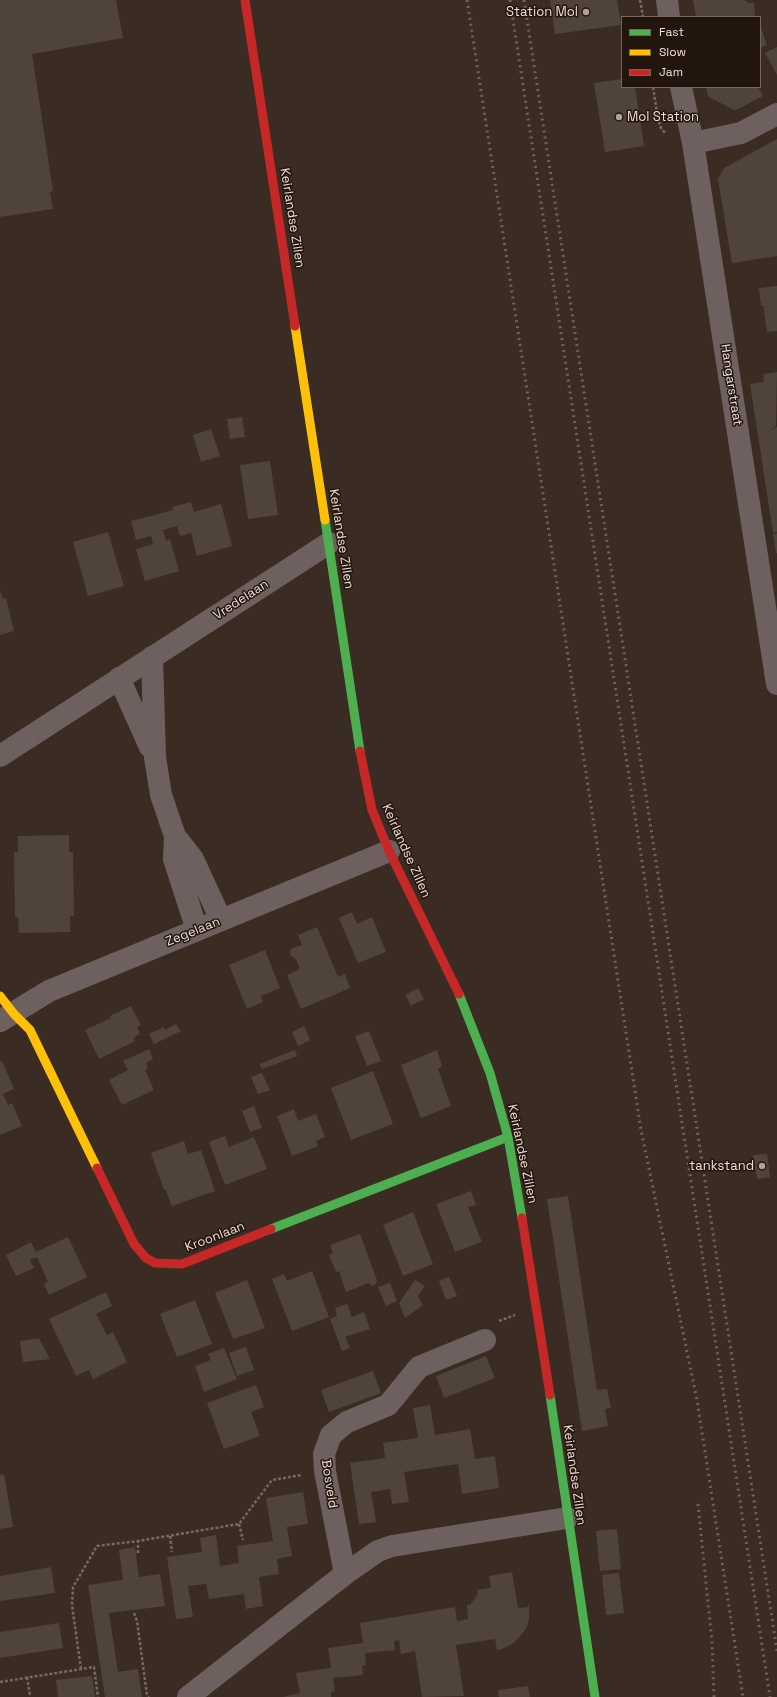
<!DOCTYPE html>
<style>
body{margin:0}
#map{position:relative;width:777px;height:1697px;overflow:hidden;background:#3a2c23;font-family:"Space Grotesk",sans-serif}
canvas{display:block}
.legend{position:absolute;left:621px;top:16px;width:140px;height:72px;box-sizing:border-box;background:#21150e;border:1px solid #74665e;margin:0;padding:5px 7px;list-style:none;font-size:12px;color:#f1dfd5}
.legend li{display:flex;align-items:center;gap:8px;height:20px}
.legend b{width:20px;border:1px solid #74665e}
</style>
<div id="map">
<canvas width="777" height="1697"></canvas>
<ul class="legend">
<li><b style="height:5px;background:#4caf50"></b>Fast</li>
<li><b style="height:5px;background:#ffc107"></b>Slow</li>
<li><b style="height:5px;background:#c62828"></b>Jam</li>
</ul>
</div>
<script>
const g = document.querySelector('canvas').getContext('2d');
g.lineJoin = 'round';
function fill(path, color) { g.fillStyle = color; g.fill(path, 'evenodd'); }
const poly = rows => new Path2D(rows.map(r => 'M' + r).join(''));
function trace(path, color, width, dash) { g.strokeStyle = color; g.lineWidth = width; g.lineCap = dash ? 'butt' : 'round'; g.setLineDash(dash || []); g.stroke(path); }
function drawText(font, color, halo, rows, align = 'center') {
  g.font = font + ' "Space Grotesk",sans-serif'; g.lineWidth = 3; g.setLineDash([]); g.textBaseline = 'middle'; g.strokeStyle = halo; g.fillStyle = color; for (const [text, x, y, turn = 0] of rows) {
    g.save(); g.translate(x, y); g.rotate((+turn || 0) * Math.PI / 180); g.textAlign = isNaN(turn) ? turn : align; if (halo) g.strokeText(text, 0, 0); g.fillText(text, 0, 0); g.restore();
  }
}
const building = poly([
 [0,0,116,0,123,38,32,54,53,191,50,192,53,209,0,217],
 [550,0,617,0,621,25,555,34],
 [693,0,745,0,749,3,754,3,755,17,696,17],
 [760,24,767,45,760,48],
 [777,47,777,75,765,53],
 [622,79,622,87,635,87,644,146,605,152,594,83],
 [706,87,758,87,763,96,738,109,734,110,711,98,708,96],
 [777,139,777,256,732,263,718,179,724,168],
 [777,286,777,331,767,332,763,305,761,306,759,288],
 [777,372,776,426,767,432,777,427,777,532,773,533,750,384,764,382,763,374],
 [242,417,245,437,230,439,227,419],
 [211,429,220,456,201,462,193,435],
 [270,461,278,515,248,519,240,465],
 [191,502,194,512,221,504,232,546,197,556,191,533,180,536,177,526,163,530,166,541,170,539,179,571,145,581,136,549,153,544,151,536,136,540,131,521,173,510,172,507],
 [108,532,124,586,88,596,73,542],
 [777,533,777,553,776,553,773,534],
 [0,591,3,599,6,598,14,631,0,635],
 [69,835,69,852,73,852,74,916,70,916,70,932,19,933,18,917,15,917,14,852,18,852,18,836],
 [352,912,357,924,372,917,386,952,358,963,339,918],
 [317,927,338,977,345,974,350,988,301,1009,287,975,300,969,296,959,291,956,290,952,291,949,302,945,298,935],
 [265,950,280,988,261,996,263,1002,247,1009,229,965],
 [418,988,424,999,411,1006,405,995],
 [131,1006,141,1025,137,1027,140,1034,133,1038,135,1041,99,1059,85,1030,111,1018,110,1016],
 [176,1024,181,1031,154,1044,149,1034,164,1027,165,1030],
 [304,1026,310,1040,298,1046,292,1032],
 [369,1031,381,1061,367,1066,355,1036],
 [149,1049,153,1059,146,1063,148,1068,145,1070,154,1090,122,1105,109,1080,128,1070,123,1061],
 [295,1050,297,1056,262,1069,259,1064],
 [437,1050,442,1066,438,1069,451,1106,421,1118,401,1065],
 [0,1061,2,1061,14,1089,3,1094,8,1105,12,1103,22,1126,0,1135],
 [373,1071,393,1124,351,1140,331,1088],
 [262,1073,270,1090,258,1094,251,1077],
 [254,1106,262,1128,250,1132,242,1111],
 [294,1109,298,1121,316,1114,325,1137,316,1141,318,1146,292,1156,277,1116],
 [225,1136,229,1147,254,1137,267,1169,225,1185,209,1142],
 [184,1141,188,1154,201,1150,215,1191,172,1206,165,1189,164,1190,151,1153],
 [767,1154,770,1177,757,1179,753,1155],
 [471,1191,476,1205,468,1207,482,1242,455,1252,436,1204],
 [568,1196,597,1390,607,1389,611,1408,605,1409,608,1426,582,1431,547,1199],
 [413,1212,433,1264,403,1276,383,1225],
 [360,1234,377,1280,376,1284,372,1286,368,1283,346,1292,339,1271,336,1272,329,1255,333,1253,330,1245],
 [68,1237,87,1277,49,1295,44,1284,48,1282,37,1257,30,1260,34,1268,16,1276,6,1255,31,1242,36,1252],
 [312,1271,329,1317,292,1331,272,1279,284,1274,287,1281],
 [449,1277,457,1296,446,1300,439,1281],
 [247,1280,265,1328,233,1339,215,1293],
 [415,1280,425,1286,418,1296,423,1305,405,1318,399,1303],
 [390,1283,397,1301,386,1306,378,1287],
 [106,1292,112,1306,96,1314,107,1335,113,1332,127,1362,93,1379,89,1370,76,1376,49,1319],
 [195,1300,212,1344,177,1357,160,1314],
 [347,1304,352,1317,364,1312,370,1329,345,1337,350,1348,342,1351,330,1319,337,1316,335,1308],
 [39,1338,50,1359,23,1362,20,1341],
 [246,1347,254,1370,237,1376,229,1353],
 [224,1348,237,1379,204,1392,195,1366,211,1360,208,1354],
 [486,1356,495,1378,444,1398,436,1376],
 [373,1371,381,1393,329,1412,321,1390],
 [256,1385,264,1407,251,1412,260,1436,224,1449,207,1403],
 [430,1405,435,1435,470,1429,475,1459,495,1456,499,1488,462,1494,458,1464,404,1472,409,1502,392,1504,390,1489,371,1492,376,1522,359,1524,350,1463,385,1458,383,1443,418,1438,413,1408],
 [4,1474,13,1527,0,1529,0,1475],
 [303,1492,308,1524,287,1527,292,1556,277,1559,279,1574,259,1577,263,1606,246,1609,244,1594,209,1599,206,1584,188,1586,193,1617,176,1619,167,1557,202,1552,200,1538,216,1535,220,1566,239,1563,237,1546,273,1541,266,1498],
 [617,1529,621,1569,600,1571,596,1531],
 [135,1547,139,1577,160,1574,165,1606,109,1613,118,1672,138,1669,142,1697,105,1697,88,1585,123,1580,119,1550],
 [51,1567,55,1593,0,1601,0,1576],
 [512,1572,518,1608,528,1607,529,1604,529,1619,527,1627,523,1633,514,1643,502,1649,497,1650,495,1639,456,1645,464,1696,422,1697,415,1651,401,1654,399,1640,394,1641,395,1650,365,1653,366,1665,362,1666,363,1675,333,1678,335,1691,331,1692,331,1697,283,1697,300,1693,296,1673,331,1668,328,1648,363,1643,360,1623,455,1607,457,1621,468,1619,467,1605,470,1605,478,1594,477,1590,491,1588,489,1576],
 [619,1573,624,1613,606,1615,602,1575],
 [59,1623,63,1648,0,1658,0,1632],
 [92,1676,95,1697,58,1697,56,1680],
 [528,1686,530,1697,499,1697,498,1690]
]);
const path = poly([
 [640,0,643,17],
 [653,87,658,119,661,128,666,134],
 [499,1321,515,1315],
 [239,1524,243,1540],
 [170,1536,172,1552],
 [138,1553,138,1541],
 [134,1613,137,1621,147,1695,149,1697],
 [81,1669,72,1605,73,1587,97,1546,138,1541,239,1524,272,1480,302,1475],
 [27,1677,30,1695],
 [0,1682,94,1667,98,1697]
]);
const street = poly([
 [667,0,669,17],
 [681,87,693,143,777,684],
 [693,143,741,133,777,114],
 [152,657,155,757,161,795,175,836,193,859,221,920],
 [119,678,150,747],
 [0,756,329,543],
 [175,836,174,859,197,930],
 [0,1021,49,991,389,851],
 [345,1574,325,1471,324,1454,331,1435,347,1422,388,1405,419,1367,485,1340],
 [188,1697,345,1574,378,1551,392,1546,567,1518]
]);
const fast = poly([
 [325,520,360,751],
 [459,994,490,1073,508,1137,522,1218],
 [271,1229,508,1137],
 [550,1395,595,1697]
]);
const slow = poly([
 [295,326,325,520],
 [0,996,14,1014,30,1030,97,1168]
]);
const jam = poly([
 [245,0,295,326],
 [360,751,372,810,389,851,459,994],
 [97,1168,134,1244,146,1258,155,1263,182,1264,271,1229],
 [522,1218,550,1395]
]);
const rail = poly([
 [467,0,641,1130,697,1400,743,1697],
 [510,0,770,1697],
 [524,0,777,1651],
 [698,1504,712,1642,714,1697]
]);
const markers = [
 [586,12,4,"#b1a097"],
 [619,117,4,"#b1a097"],
 [762,1166,4,"#b1a097"]
];
const poiNames = [
 ["Station Mol",578,12],
 ["Mol Station",627,117,"left"],
 ["tankstand",754,1166]
];
const streetNames = [
 ["Keirlandse Zillen",292,218,81],
 ["Hangarstraat",731,385,81],
 ["Keirlandse Zillen",341,539,81],
 ["Vredelaan",241,600,-33],
 ["Keirlandse Zillen",406,851,66],
 ["Zegelaan",193,932,-22],
 ["Keirlandse Zillen",522,1154,78],
 ["Kroonlaan",215,1237,-21],
 ["Keirlandse Zillen",574,1475,82],
 ["Bosveld",329,1484,81]
];
fill(building, '#50433c');
trace(path, '#756865', 2.5, [3, 2]);
trace(street, '#6d605e', 22);
trace(fast, '#4caf50', 9);
trace(slow, '#ffc107', 9);
trace(jam, '#c62828', 9);
trace(rail, '#6f635f', 3, [2, 4]);
for (const [x, y, r, color] of markers) { const dot = new Path2D(); dot.arc(x, y, r, 0, 2 * Math.PI); g.fillStyle = color; g.fill(dot); trace(dot, '#21150e', 1.5); }
drawText('13px', '#f1dfd5', '#21150e', poiNames, 'right');
drawText('13px', '#f1dfd5', '#21150e', streetNames);
</script>
